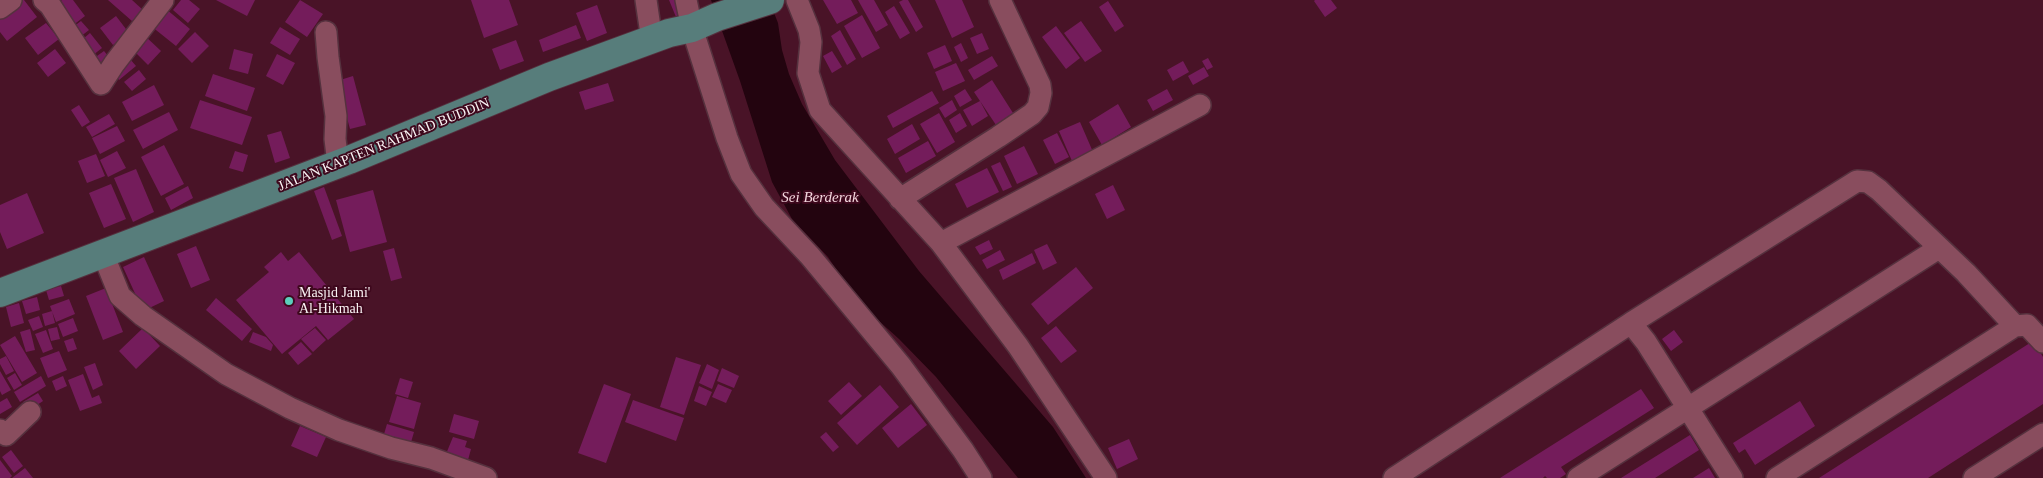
<!DOCTYPE html>
<style>
body{margin:0}
canvas{display:block;background:#491327}
</style>
<canvas width="2043" height="478"></canvas>
<script>
const g = document.querySelector('canvas').getContext('2d');
g.lineJoin = 'round';
function fill(path, color) { g.fillStyle = color; g.fill(path, 'evenodd'); }
const poly = rows => new Path2D(rows.map(r => 'M' + r).join(''));
function trace(path, color, width, dash) { g.strokeStyle = color; g.lineWidth = width; g.lineCap = dash ? 'butt' : 'round'; g.setLineDash(dash || []); g.stroke(path); }
function drawText(font, color, halo, rows, align = 'center') {
  g.font = font + ' Georgia,serif'; g.lineWidth = 4; g.setLineDash([]); g.textBaseline = 'middle'; g.strokeStyle = halo; g.fillStyle = color; for (const [text, x, y, turn = 0] of rows) {
    g.save(); g.translate(x, y); g.rotate((+turn || 0) * Math.PI / 180); g.textAlign = isNaN(turn) ? turn : align; if (halo) g.strokeText(text, 0, 0); g.fillText(text, 0, 0); g.restore();
  }
}
const water = poly([
 [711,0,769,0,778,23,782,50,789,74,802,104,835,160,919,271,1053,427,1086,478,1018,478,936,377,899,339,858,302,828,257,792,219,772,182,740,81]
]);
const building = poly([
 [21,0,24,0,37,17,7,41,0,32,0,16],
 [62,0,73,0,85,16,72,26,56,5],
 [108,0,132,0,143,10,132,21],
 [181,0,189,0,200,9,188,23,173,10],
 [216,0,255,0,247,16],
 [300,0,323,14,307,37,285,22],
 [471,0,509,0,518,25,484,38],
 [669,0,684,0,688,12,676,17],
 [823,0,851,0,858,13,837,24],
 [858,0,874,0,888,25,876,32],
 [903,0,908,0,923,27,916,32,899,2],
 [935,0,962,0,974,27,952,38],
 [1315,0,1331,0,1337,8,1325,17,1314,1],
 [1108,1,1124,26,1115,32,1099,7],
 [597,5,607,33,587,41,576,13],
 [894,6,910,33,900,39,885,12],
 [166,9,190,29,176,46,151,26],
 [862,15,880,48,862,58,844,26],
 [116,16,129,33,113,45,100,28],
 [81,21,89,30,76,40,69,30],
 [1081,21,1102,51,1085,62,1064,33],
 [46,23,59,39,38,55,25,38],
 [576,25,581,38,543,52,539,40],
 [1056,26,1080,58,1066,69,1042,37],
 [280,27,300,39,290,55,270,43],
 [840,30,856,59,847,65,831,36],
 [195,32,209,46,192,63,178,49],
 [90,33,102,48,88,59,77,44],
 [982,33,989,49,977,54,970,38],
 [144,35,161,51,148,65,131,48],
 [516,40,524,61,500,70,492,49],
 [961,43,968,58,961,62,954,47],
 [945,45,952,61,934,69,927,53],
 [55,49,66,63,48,77,37,63],
 [234,49,253,54,248,74,229,69],
 [104,51,112,61,99,71,90,61],
 [832,51,842,67,832,73,823,56],
 [277,54,295,63,283,85,266,76],
 [992,56,998,66,974,80,968,70],
 [1208,58,1213,67,1207,70,1202,61],
 [130,59,136,66,119,80,113,72],
 [1183,61,1189,72,1173,81,1167,70],
 [956,63,965,81,943,91,935,72],
 [1204,67,1209,76,1193,85,1188,76],
 [139,70,146,79,132,91,124,82],
 [213,74,255,88,247,111,205,96],
 [353,76,366,125,350,129,337,81],
 [992,80,1013,113,996,125,974,92],
 [608,83,614,101,585,110,579,92],
 [154,85,164,105,132,121,122,102],
 [965,89,972,100,960,107,954,96],
 [1167,89,1173,100,1153,111,1147,100],
 [932,91,939,103,893,128,887,116],
 [200,100,252,117,242,145,190,128],
 [952,100,957,110,945,118,939,108],
 [980,101,988,116,972,126,963,110],
 [1118,104,1131,127,1102,145,1089,122],
 [79,105,90,122,82,127,71,110],
 [169,112,178,130,143,149,133,130],
 [939,113,955,142,937,153,920,124],
 [960,113,967,126,956,133,949,120],
 [109,114,115,124,92,137,86,127],
 [1080,122,1093,152,1072,161,1059,131],
 [912,124,920,139,895,154,887,139],
 [117,126,125,141,100,154,92,138],
 [281,131,290,158,275,163,267,135],
 [1057,133,1069,157,1055,164,1043,140],
 [928,141,936,156,906,173,898,158],
 [164,145,184,184,161,196,141,157],
 [1024,146,1038,174,1017,184,1004,156],
 [117,151,126,168,108,177,100,160],
 [235,151,248,155,243,172,229,168],
 [96,154,105,176,87,183,78,161],
 [1000,162,1012,187,1003,191,991,166],
 [987,168,999,192,967,208,955,184],
 [136,169,154,212,133,222,114,178],
 [111,184,126,219,104,228,89,193],
 [1113,185,1125,210,1107,219,1095,194],
 [188,186,193,198,171,210,165,198],
 [324,187,342,236,332,240,314,191],
 [373,190,387,242,350,252,336,200],
 [27,193,44,233,7,249,0,232,0,205],
 [989,240,993,249,980,255,975,247],
 [1047,244,1057,263,1043,270,1034,250],
 [196,246,210,280,191,288,177,254],
 [394,248,402,278,391,281,383,251],
 [1000,250,1005,260,987,269,982,260],
 [281,252,288,261,299,252,354,319,328,340,316,326,282,354,236,300,269,272,264,267],
 [1032,253,1036,263,1003,280,999,270],
 [144,257,164,301,143,311,123,267],
 [1076,267,1093,288,1048,325,1031,304],
 [61,286,64,296,49,300,46,290],
 [106,288,123,332,103,340,86,296],
 [37,297,40,310,26,314,22,301],
 [216,298,252,329,242,341,206,310],
 [69,299,75,314,56,322,50,306],
 [19,303,24,323,11,327,6,307],
 [52,311,55,323,45,326,42,314],
 [39,316,43,327,33,331,28,320],
 [73,318,78,331,63,337,58,324],
 [1056,326,1077,351,1061,363,1041,338],
 [57,327,60,339,51,341,48,329],
 [143,328,160,346,136,369,119,351],
 [315,328,326,340,313,352,301,339],
 [30,329,35,350,26,352,20,332],
 [46,330,53,349,43,353,35,334],
 [1674,330,1683,342,1671,351,1662,339],
 [253,332,266,337,273,345,271,351,249,342],
 [15,336,37,373,22,382,0,345],
 [73,338,77,349,68,352,64,341],
 [2033,341,2043,357,2043,404,1928,478,1819,478],
 [301,342,312,354,298,365,288,353],
 [59,351,67,370,48,378,40,358],
 [6,356,14,371,6,375,0,364,0,359],
 [676,357,701,365,684,415,660,407],
 [95,363,103,385,93,390,84,367],
 [707,364,719,370,712,389,699,383],
 [722,368,739,376,734,388,717,381],
 [0,371,11,390,2,395,0,391],
 [15,373,22,385,14,390,7,378],
 [83,374,92,398,99,395,102,403,80,411,68,380],
 [41,376,46,386,20,402,14,392],
 [63,376,67,386,56,391,52,381],
 [400,378,413,382,408,398,395,394],
 [849,382,862,396,841,415,828,401],
 [604,384,631,394,606,463,578,453],
 [718,384,732,390,726,403,712,397],
 [880,385,899,407,857,445,837,423],
 [699,386,712,392,706,406,694,401],
 [1641,389,1654,408,1561,467,1566,474,1560,478,1547,478,1545,476,1543,478,1500,478],
 [38,393,43,401,28,411,23,402],
 [397,396,421,403,414,429,389,422],
 [7,398,12,407,0,414,0,402],
 [633,400,684,418,676,441,625,422],
 [1800,401,1815,426,1755,465,1745,449,1739,453,1733,443],
 [911,404,927,425,898,448,882,428],
 [454,414,479,421,474,439,449,432],
 [387,424,414,432,409,449,382,441],
 [300,426,326,437,317,457,291,446],
 [826,432,839,447,833,452,820,437],
 [1690,435,1699,450,1655,478,1621,478],
 [453,437,467,441,465,447,471,449,468,460,446,454],
 [1129,439,1138,459,1117,469,1108,448],
 [11,450,23,466,14,473,2,457],
 [0,460,12,476,10,478,0,478],
 [25,468,33,478,12,478],
 [1709,468,1715,478,1693,478]
]);
const minor = poly([
 [44,0,50,5,101,84,114,64,163,0],
 [646,0,652,41],
 [686,0,692,28,727,138,741,174,764,207,810,256,901,366,963,450,981,478],
 [797,0,809,30,811,42,808,73,820,110,941,243,1018,346,1106,478],
 [0,8,11,0],
 [326,32,328,57,336,116,335,139,338,164],
 [900,199,998,137,1032,114,1038,107,1041,93,1040,85,1000,0],
 [941,243,1200,105],
 [103,254,120,296,143,316,226,374,290,408,339,430,391,448,431,458,486,478],
 [1631,323,1857,181,1868,182,1879,190,1966,273,2015,326],
 [0,430,6,435,30,412],
 [1394,478,1631,323,1646,342,1732,478],
 [1578,478,1939,248],
 [1777,478,2015,326,2027,325,2043,342],
 [1974,478,2043,434]
]);
const major = poly([
 [0,293,349,160,549,77,669,33,692,28,717,17,770,0]
]);
const markers = [
 [289,301,5,"#5bcebc"]
];
const streetNames = [
 ["JALAN KAPTEN RAHMAD BUDDIN",384,145,-22]
];
const poiNames = [
 ["Masjid Jami'",299,293],
 ["Al-Hikmah",299,309]
];
const waterNames = [
 ["Sei Berderak",820,198]
];
fill(water, '#23040f');
fill(building, '#741c5b');
trace(minor, '#55313e', 24);
trace(major, '#55313e', 30);
trace(minor, '#894d5e', 21);
trace(major, '#577d7b', 28);
for (const [x, y, r, color] of markers) { const dot = new Path2D(); dot.arc(x, y, r, 0, 2 * Math.PI); g.fillStyle = color; g.fill(dot); trace(dot, '#3e081d', 2); }
drawText('14px', '#faf3f4', '#3e081d', streetNames);
drawText('14px', '#faf3f4', '#3e081d', poiNames, 'left');
drawText('italic 15px', '#f3d6dd', '#3e081d', waterNames);
</script>
